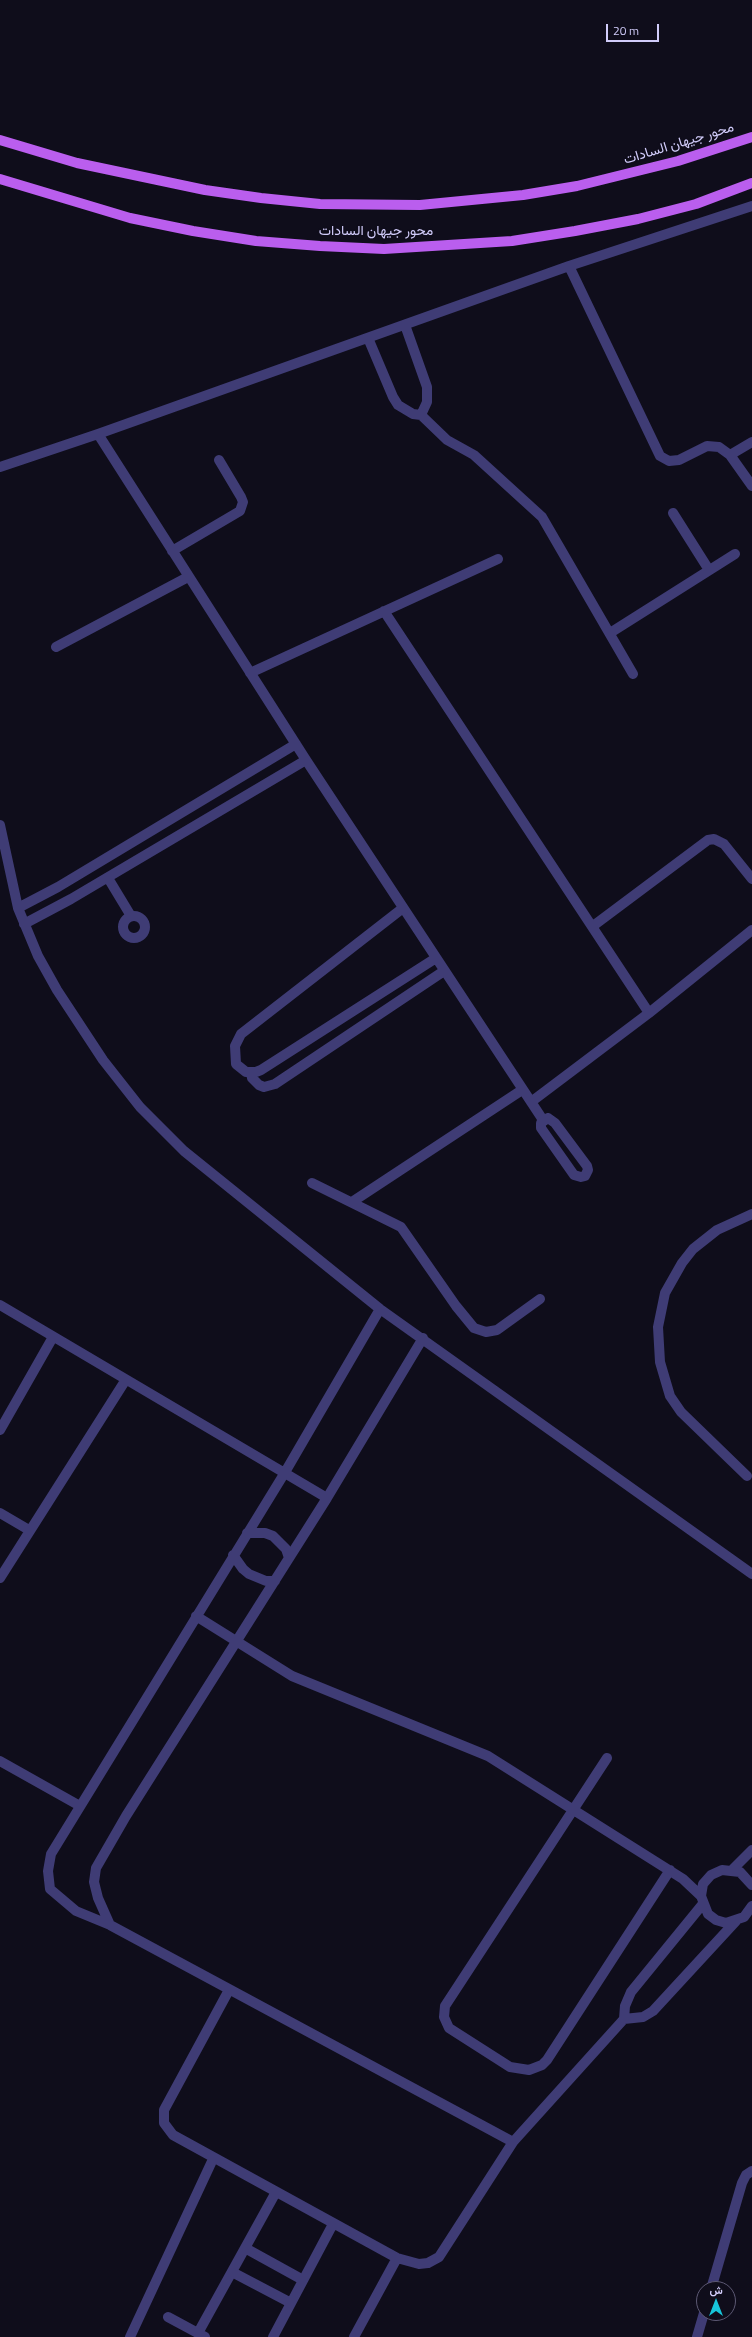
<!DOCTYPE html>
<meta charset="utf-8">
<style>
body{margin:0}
#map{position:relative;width:752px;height:2337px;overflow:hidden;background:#0f0d1b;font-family:"Titillium Web",Vazirmatn,sans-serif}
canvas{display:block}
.north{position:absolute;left:696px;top:2281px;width:40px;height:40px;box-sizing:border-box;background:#0f0d1b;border:1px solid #5d5974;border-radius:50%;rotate:0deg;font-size:11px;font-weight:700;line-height:16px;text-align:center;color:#d1ccfa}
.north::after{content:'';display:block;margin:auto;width:14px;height:18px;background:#17c4da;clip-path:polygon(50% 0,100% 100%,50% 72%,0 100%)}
.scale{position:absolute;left:606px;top:24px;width:53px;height:18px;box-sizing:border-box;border:2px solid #d1ccfa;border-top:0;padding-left:5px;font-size:12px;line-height:14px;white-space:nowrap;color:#d1ccfa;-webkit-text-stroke:3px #0f0d1b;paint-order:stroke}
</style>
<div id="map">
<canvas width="752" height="2337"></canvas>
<div class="north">ش</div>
<div class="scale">20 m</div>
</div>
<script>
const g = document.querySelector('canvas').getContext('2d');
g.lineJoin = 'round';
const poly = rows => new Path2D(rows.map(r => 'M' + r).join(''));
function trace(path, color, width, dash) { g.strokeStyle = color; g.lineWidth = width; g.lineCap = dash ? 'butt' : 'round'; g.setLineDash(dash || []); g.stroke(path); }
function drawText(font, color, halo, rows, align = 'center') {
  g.font = font + ' "Titillium Web",Vazirmatn,sans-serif'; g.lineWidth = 3; g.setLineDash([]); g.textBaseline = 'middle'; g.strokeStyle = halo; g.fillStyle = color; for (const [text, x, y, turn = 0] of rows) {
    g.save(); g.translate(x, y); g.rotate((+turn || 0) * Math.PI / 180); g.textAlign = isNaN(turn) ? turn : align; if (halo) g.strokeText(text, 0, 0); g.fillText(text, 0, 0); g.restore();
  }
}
const minor = poly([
 [569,266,660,456,669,461,679,460,707,446,719,447,730,455,752,486],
 [405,325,427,387,427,402,421,415],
 [368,338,393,397,398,405,413,414,421,415,447,440,474,455,542,517,633,674],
 [98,434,306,760,543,1120],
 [730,455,752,442],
 [0,467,98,434,569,266,752,206],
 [673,513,709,570],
 [172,551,240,511,243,502,241,497,219,460],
 [384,611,649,1013],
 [610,633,735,554],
 [56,647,188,577],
 [250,673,498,559],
 [0,825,18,908,38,956,57,990,103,1060,140,1107,184,1151,380,1309,752,1574],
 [108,878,131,916],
 [18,908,58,887,296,744],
 [403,908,241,1034,235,1046,236,1064,246,1072,256,1072,261,1070,436,958],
 '123 927a11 11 0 1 1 22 0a11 11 0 1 1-22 0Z',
 [24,924,71,899,306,760],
 [593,926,708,840,714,839,724,844,752,879],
 [251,1073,252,1078,259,1085,264,1087,275,1084,444,971],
 [531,1102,649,1013,752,930],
 [548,1118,555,1123,587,1166,588,1170,585,1176,581,1177,574,1175,541,1128,541,1123,548,1118],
 [312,1183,401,1227,456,1306,474,1328,486,1332,497,1330,540,1299],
 [352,1202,522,1090],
 [0,1305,327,1498],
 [380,1309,284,1474,51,1854,48,1871,50,1889,76,1911,110,1925,513,2142],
 [0,1430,53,1337],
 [747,1476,681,1412,670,1396,660,1362,658,1327,665,1293,682,1263,693,1249,717,1230,752,1214],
 [0,1513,29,1530],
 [247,1533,265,1533,273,1536,286,1549,289,1558],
 [233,1555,243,1569,249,1574,266,1581,275,1581],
 [0,1578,125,1381],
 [196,1616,292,1676,488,1756,683,1879,701,1896],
 [607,1758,445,2006,444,2017,449,2028,510,2067,529,2070,542,2065,547,2060,670,1870],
 [0,1761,80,1806],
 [732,1870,752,1850],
 [752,1885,740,1872,722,1870,711,1875,703,1884,701,1896,708,1914,716,1920,726,1923,744,1917,752,1906],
 [110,1925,98,1898,94,1882,96,1868,126,1816,327,1498,423,1338],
 [229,1990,164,2110,164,2123,173,2135,397,2258,419,2264,428,2263,439,2257,513,2142,624,2019,625,2006,631,1992,702,1905],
 [624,2019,643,2017,653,2011,736,1921],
 [245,2248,303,2280],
 [232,2272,291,2303],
 [711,2289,742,2183,746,2175,752,2171],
 [168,2317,205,2337],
 [198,2333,276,2192],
 [130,2337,213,2159],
 [273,2337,333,2224],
 [354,2337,397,2258],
 [697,2337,704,2313]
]);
const major = poly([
 [0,140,77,163,205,190,261,198,320,204,420,205,523,195,577,186,678,161,752,137],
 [0,179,130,218,193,231,256,241,320,246,384,249,512,241,575,231,638,219,696,204,752,183]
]);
const streetNames = [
 ["محور جيهان السادات",679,144,-17],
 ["محور جيهان السادات",376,232]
];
trace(minor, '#3f3c75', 10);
trace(major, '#ba5eee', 10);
drawText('14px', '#d1ccfa', '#0f0d1b', streetNames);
</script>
